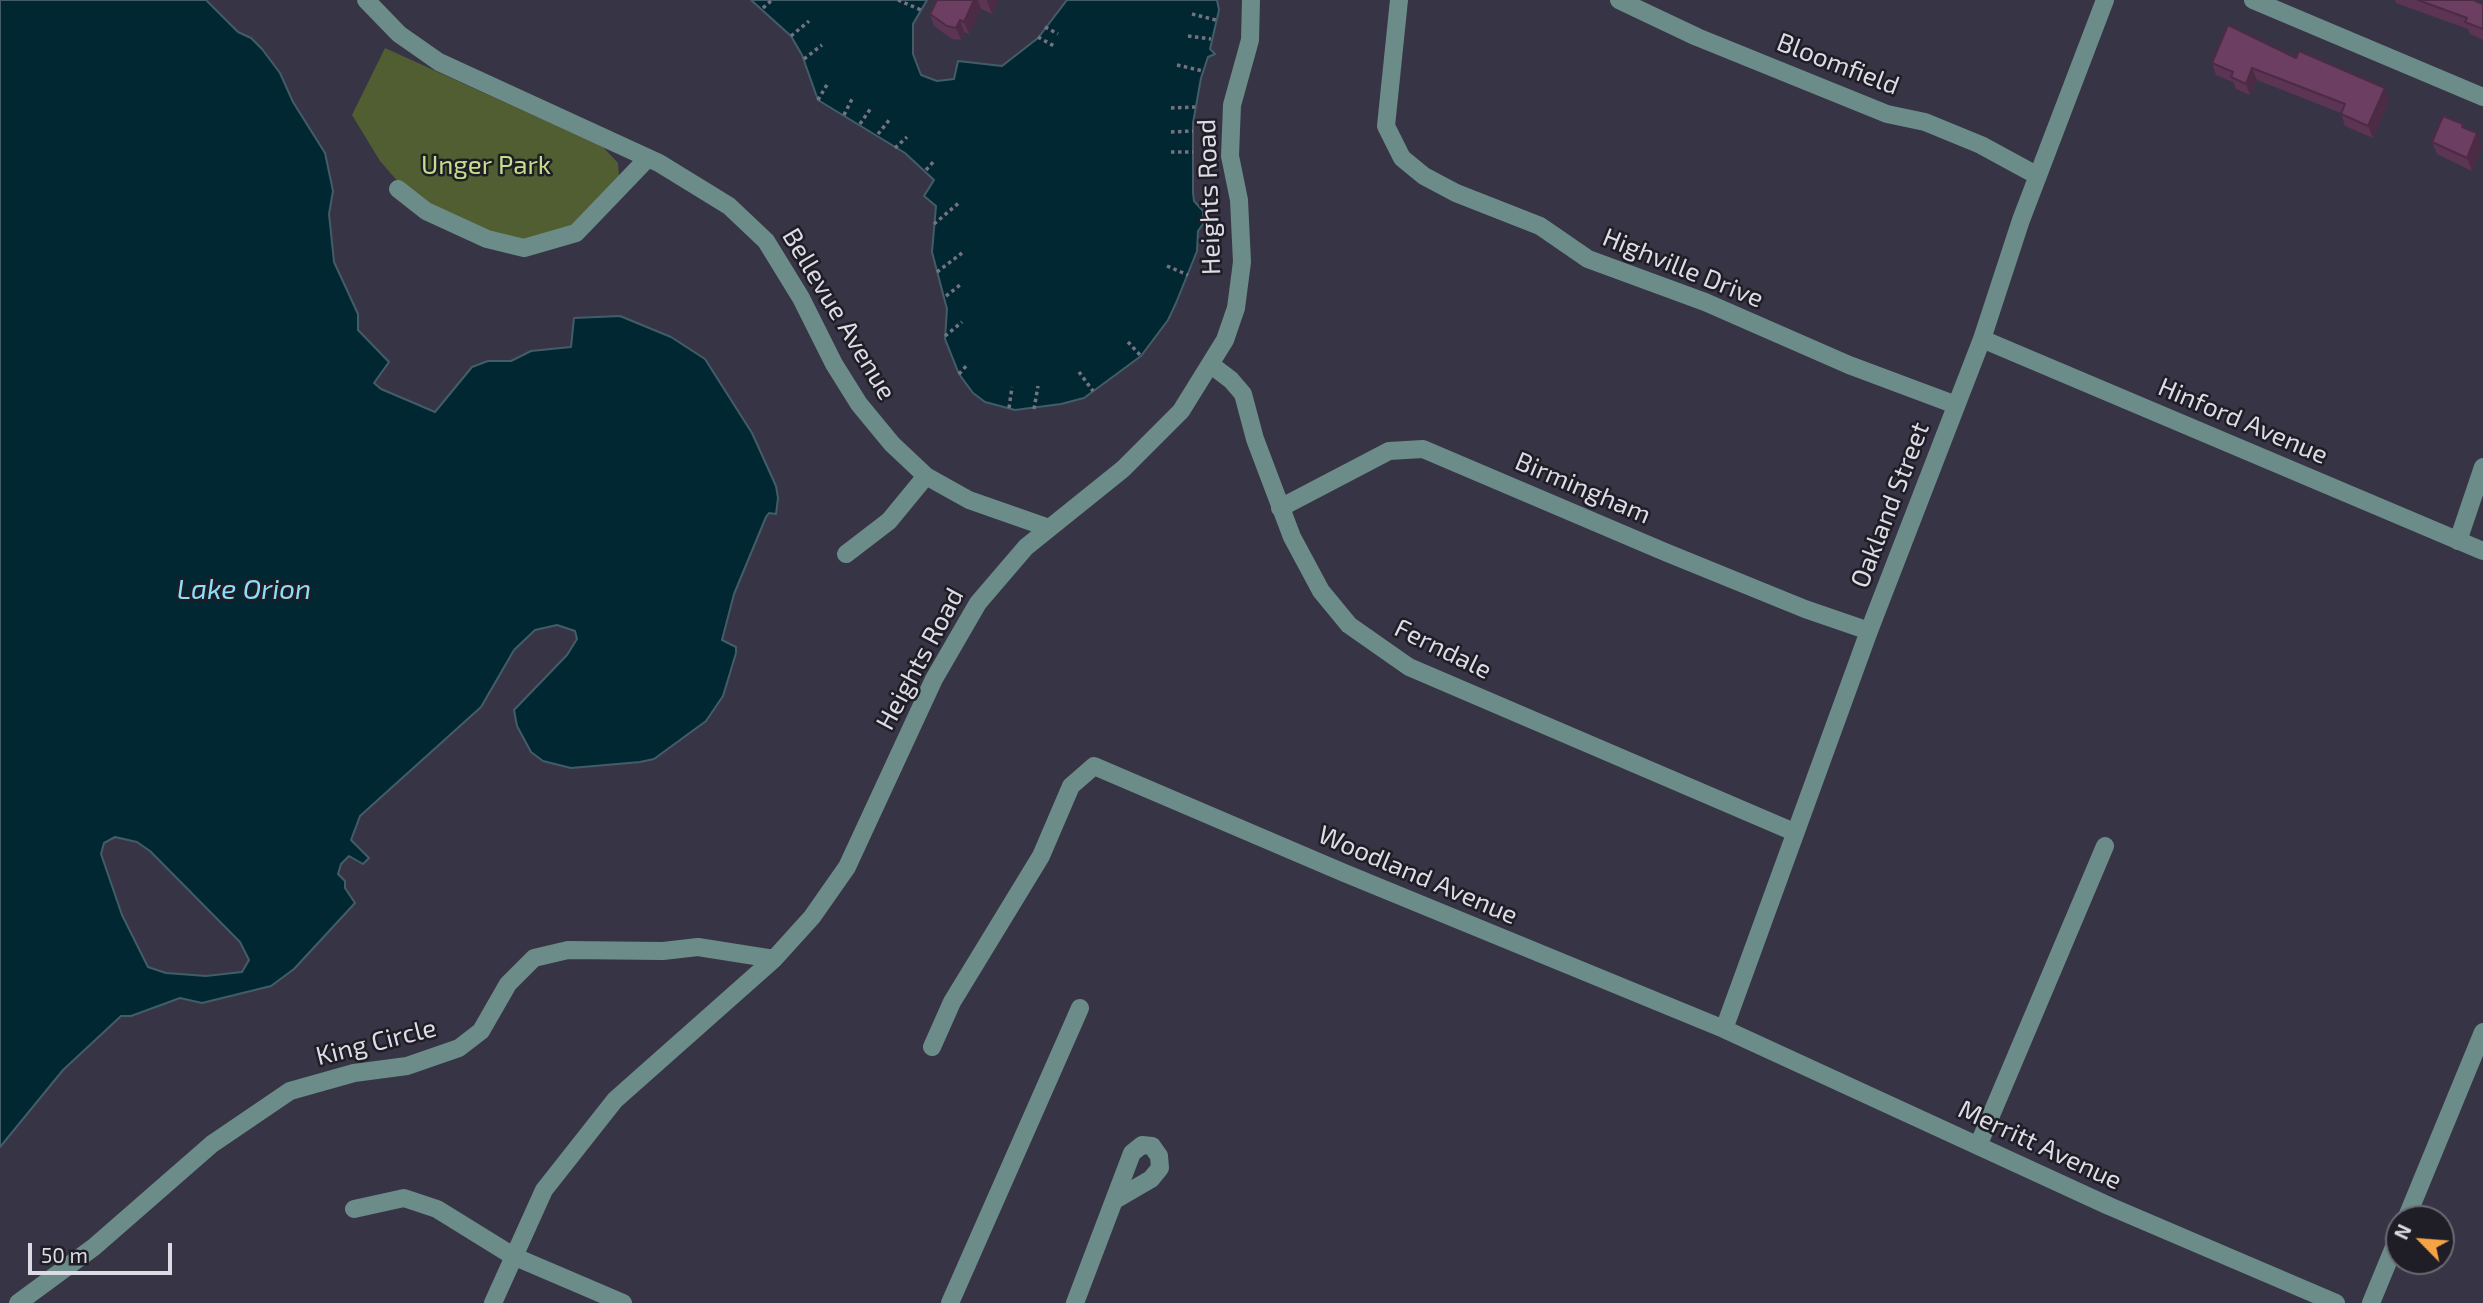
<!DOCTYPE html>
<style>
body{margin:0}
#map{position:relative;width:2483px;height:1303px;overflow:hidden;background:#373545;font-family:"Exo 2",sans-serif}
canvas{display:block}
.north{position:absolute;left:2385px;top:1205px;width:70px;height:70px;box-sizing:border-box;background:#1f1d25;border:2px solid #6b6972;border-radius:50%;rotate:295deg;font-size:19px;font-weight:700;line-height:28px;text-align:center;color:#dddce6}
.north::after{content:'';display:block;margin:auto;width:24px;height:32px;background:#f5a345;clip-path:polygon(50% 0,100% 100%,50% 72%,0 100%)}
.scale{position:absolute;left:28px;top:1243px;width:144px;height:32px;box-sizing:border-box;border:4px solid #dddce6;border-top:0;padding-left:9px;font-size:21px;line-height:24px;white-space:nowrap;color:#dddce6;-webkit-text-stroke:5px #1f1d25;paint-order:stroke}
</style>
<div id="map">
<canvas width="2483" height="1303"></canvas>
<div class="north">N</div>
<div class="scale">50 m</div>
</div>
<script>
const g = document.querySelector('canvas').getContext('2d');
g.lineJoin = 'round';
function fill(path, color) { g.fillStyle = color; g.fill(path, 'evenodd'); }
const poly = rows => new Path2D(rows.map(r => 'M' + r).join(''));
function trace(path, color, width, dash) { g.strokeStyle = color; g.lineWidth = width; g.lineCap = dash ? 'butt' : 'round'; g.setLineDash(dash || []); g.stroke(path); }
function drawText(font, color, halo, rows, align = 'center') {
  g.font = font + ' "Exo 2",sans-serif'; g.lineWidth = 5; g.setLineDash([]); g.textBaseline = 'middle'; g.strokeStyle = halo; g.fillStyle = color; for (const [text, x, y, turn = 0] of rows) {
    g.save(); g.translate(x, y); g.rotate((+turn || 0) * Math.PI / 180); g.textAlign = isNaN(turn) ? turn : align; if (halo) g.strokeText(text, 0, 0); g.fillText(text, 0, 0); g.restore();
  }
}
const green = poly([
 [385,48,603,147,618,163,619,176,576,224,521,242,455,223,401,185,380,161,352,115]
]);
const water = poly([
 [0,0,206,0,238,32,251,38,262,49,280,73,293,102,325,153,333,191,329,214,334,262,358,314,358,330,389,362,374,383,381,389,435,412,472,367,488,361,511,361,531,351,571,347,574,318,620,316,671,337,705,359,752,433,776,486,778,498,776,514,769,513,766,517,734,594,722,640,736,647,736,653,723,696,706,721,654,759,640,762,571,768,543,761,531,752,517,726,514,710,567,655,577,639,575,631,557,625,535,630,514,650,481,707,360,816,351,840,369,858,363,864,349,856,341,864,338,874,345,881,345,888,355,903,294,969,271,986,202,1003,180,998,131,1016,121,1016,63,1070,0,1147,0,0],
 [115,837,137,842,150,851,240,942,249,960,242,972,206,976,166,973,148,967,122,915,101,854,104,843,115,837],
 [751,0,927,0,913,24,913,54,921,75,937,81,954,79,958,61,1002,66,1038,38,1067,0,1217,0,1219,10,1210,49,1215,54,1208,57,1201,78,1193,123,1193,193,1194,201,1203,211,1203,224,1198,231,1197,251,1176,303,1168,320,1141,356,1084,398,1061,404,1015,410,985,402,973,393,959,374,945,339,947,309,932,252,936,206,924,196,934,180,905,153,818,100,802,55,791,36,751,0]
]);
const path = poly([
 [898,0,921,10],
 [763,8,772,0],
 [1192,14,1216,20],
 [1045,27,1058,34],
 [791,36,809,21],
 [1188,36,1211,39],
 [1038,37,1054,46],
 [804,59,822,45],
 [1177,65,1203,71],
 [818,100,828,83],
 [1171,108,1195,107],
 [844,115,852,99],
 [860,124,871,108],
 [1171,132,1193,131],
 [878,134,890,119],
 [895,148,907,137],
 [1171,152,1193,152],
 [926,170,935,160],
 [934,224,960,202],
 [1167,266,1188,275],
 [937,272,962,253],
 [946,296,960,285],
 [945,336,962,322],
 [1128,342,1141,356],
 [1079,372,1093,391],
 [959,374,968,364],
 [1009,408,1012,387],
 [1034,409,1038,386]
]);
const minor = poly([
 [366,0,399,34,439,62,659,163,729,206,766,241,801,298,834,364,859,404,892,444,926,476,969,500,1049,528],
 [1399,0,1386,126,1402,158,1424,176,1456,193,1540,226,1588,259,1705,302,1849,365,1956,405],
 [1619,0,1697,37,1887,114,1925,122,1981,145,2038,176],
 [2253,0,2483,97],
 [398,189,426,211,487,239,524,248,576,233,648,158],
 [1982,339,2483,551],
 [1210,364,1231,380,1243,394,1255,439,1292,537,1321,591,1349,625,1409,667,1794,832],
 [1280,508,1389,451,1423,449,1665,552,1805,609,1869,631],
 [2458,541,2483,467],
 [846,554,889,521,926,476],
 [1724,1029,1869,631,1982,339,2021,220,2105,0],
 [932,1047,952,1002,1041,856,1071,786,1094,766,1342,872,1724,1029,2109,1206,2336,1303],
 [1978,1146,2105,846],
 [354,1209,404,1198,437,1209,513,1256,623,1303],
 [2406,1219,2483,1032],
 [18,1303,94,1247,212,1144,290,1091,354,1073,407,1066,459,1048,481,1031,508,984,534,958,568,950,663,951,698,947,774,959],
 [493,1303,544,1190,615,1100,774,959,812,917,847,867,934,679,978,603,1026,547,1123,469,1181,411,1225,340,1236,308,1242,262,1239,200,1230,156,1232,105,1250,40,1251,0],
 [950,1303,1080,1008],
 [1075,1303,1132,1153,1142,1145,1152,1146,1159,1156,1160,1168,1151,1179,1115,1200],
 [2371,1303,2399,1235]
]);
const wall = poly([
 [937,0,998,0,992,14,981,9,969,34,964,32,961,40,952,39,934,26,930,14],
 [2395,0,2473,0,2483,4,2483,40,2470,34,2468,29,2396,3],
 [2296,58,2389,100,2373,138,2345,126,2341,113,2257,80,2250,95,2236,89,2233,82,2216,75,2212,63],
 [2463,124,2464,128,2482,146,2472,171,2437,154,2432,142]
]);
const shadedWall = poly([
 [974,0,978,0,981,9,969,34,964,22],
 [987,0,998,0,992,14,987,1],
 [960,20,964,32,961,40,956,28],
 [2252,68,2257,80,2250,95,2246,84],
 [2385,88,2389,100,2373,138,2368,126],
 [2477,133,2482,146,2472,171,2467,158]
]);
const building = poly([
 [937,0,974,0,964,22,960,20,956,28,947,26,930,14,937,0],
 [2418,0,2473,0,2483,4,2483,29,2465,22,2467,18,2418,0],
 [2228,25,2296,58,2299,51,2385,88,2368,126,2341,114,2345,104,2252,68,2246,84,2231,77,2233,72,2212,63,2228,25],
 [2443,116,2463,124,2462,127,2477,133,2467,158,2432,142,2443,116]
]);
const streetNames = [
 ["Bloomfield",1838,64,21],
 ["Heights Road",1209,197,-92],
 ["Highville Drive",1683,268,22],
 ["Bellevue Avenue",839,314,59],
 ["Hinford Avenue",2243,421,23],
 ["Birmingham",1583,488,23],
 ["Oakland Street",1890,505,-69],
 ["Ferndale",1443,649,26],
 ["Heights Road",920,659,-62],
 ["Woodland Avenue",1418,875,23],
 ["King Circle",376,1042,-14],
 ["Merritt Avenue",2040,1145,25]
];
const parkNames = [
 ["Unger Park",486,165]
];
const waterNames = [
 ["Lake Orion",244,590]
];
fill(green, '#515e31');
fill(water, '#002732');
trace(water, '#425d68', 2);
trace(path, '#757381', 3.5, [3.5, 3.5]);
trace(minor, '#6c8c89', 18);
fill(wall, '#5d3554');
fill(shadedWall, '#4c2b45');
fill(building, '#6c3e62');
trace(building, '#4c2b45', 2);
drawText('26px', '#dddce6', '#1f1d25', streetNames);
drawText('26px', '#c5de8a', '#1f1d25', parkNames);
drawText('italic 28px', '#8bdef9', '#1f1d25', waterNames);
</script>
